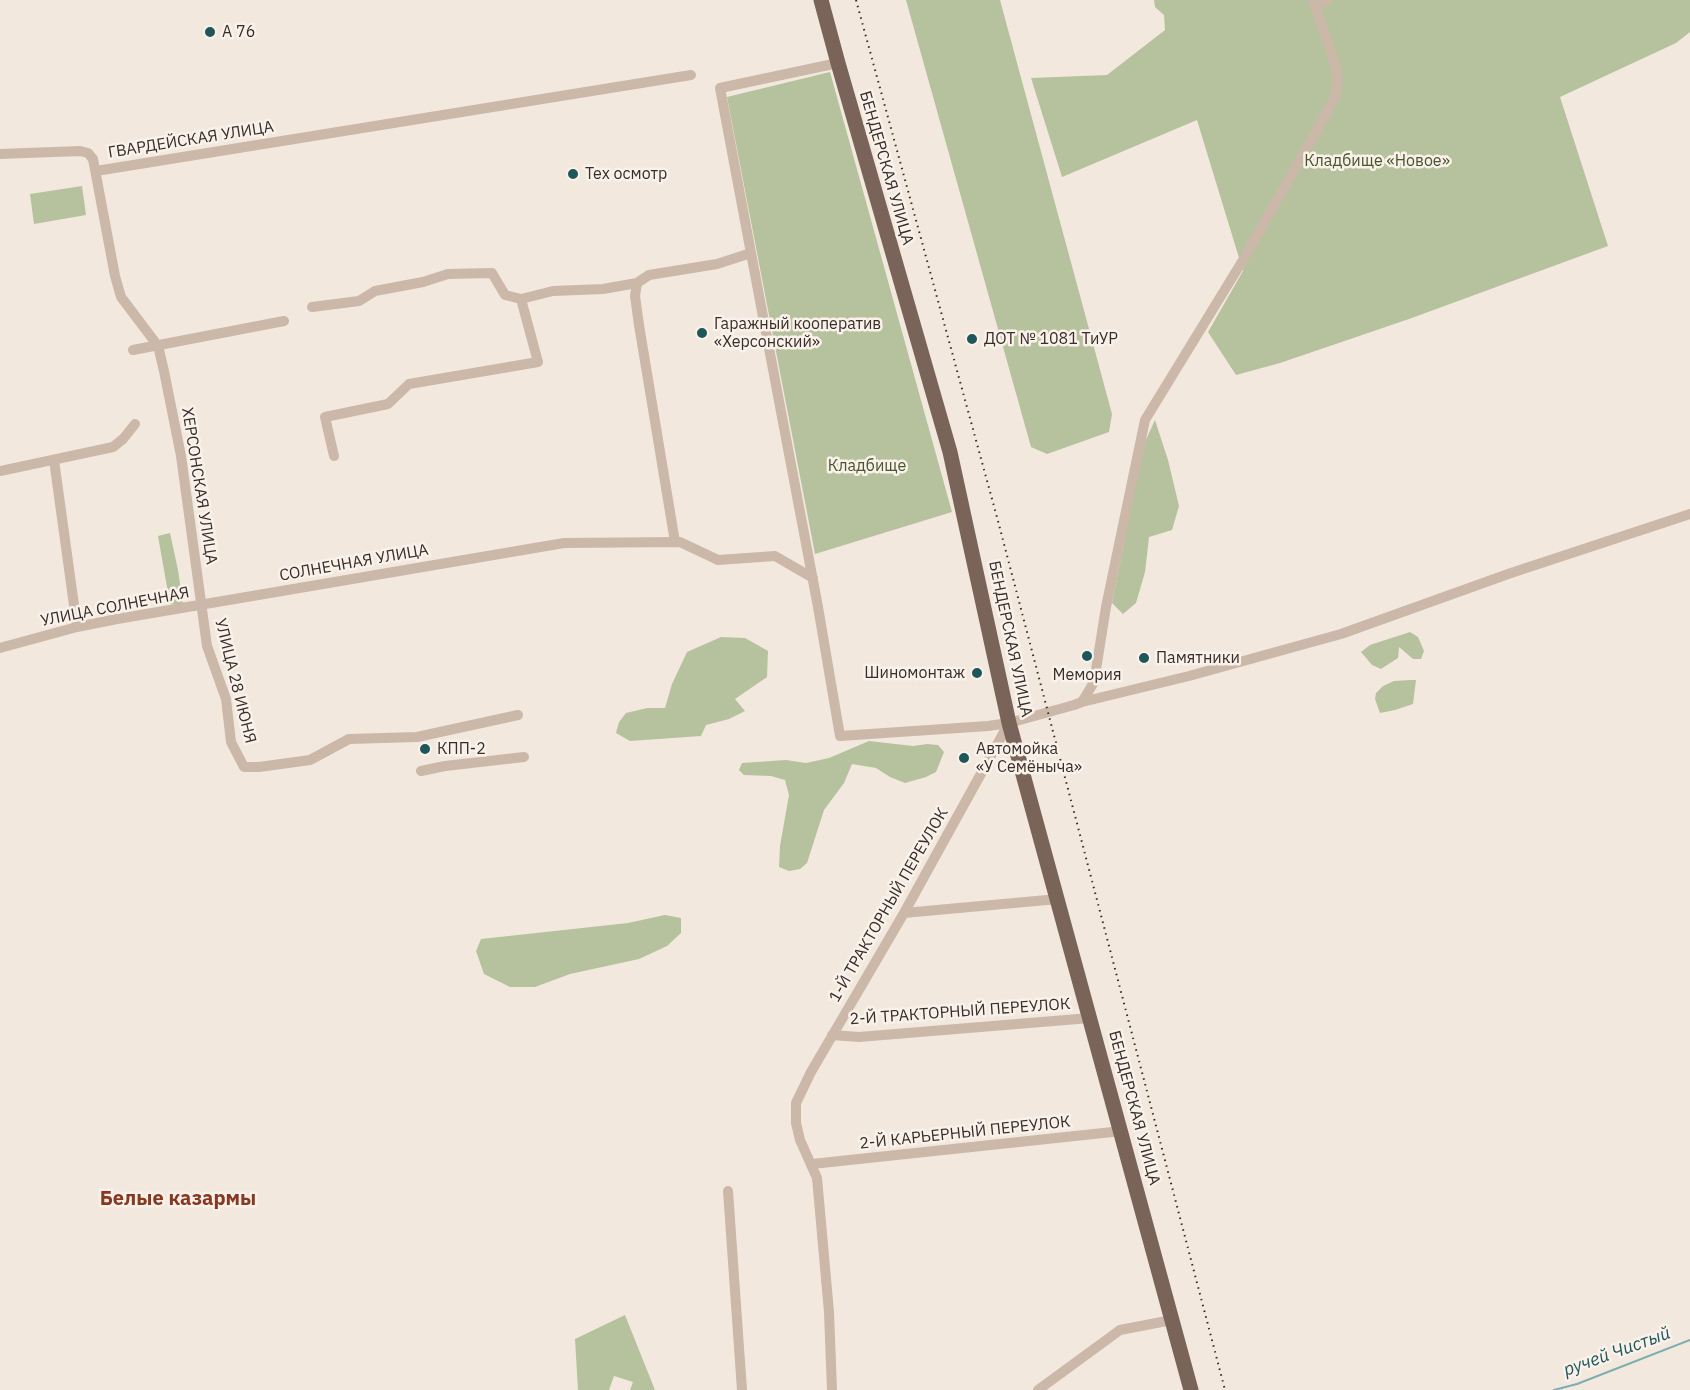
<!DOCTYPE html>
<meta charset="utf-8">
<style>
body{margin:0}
canvas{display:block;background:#f2e8dd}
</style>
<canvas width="1690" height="1390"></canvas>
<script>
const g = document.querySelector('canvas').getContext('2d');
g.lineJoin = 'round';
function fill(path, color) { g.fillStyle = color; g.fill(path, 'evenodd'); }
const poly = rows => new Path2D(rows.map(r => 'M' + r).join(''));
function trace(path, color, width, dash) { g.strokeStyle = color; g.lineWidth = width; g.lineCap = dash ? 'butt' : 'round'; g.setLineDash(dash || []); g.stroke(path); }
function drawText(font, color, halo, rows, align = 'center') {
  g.font = font + ' "IBM Plex Sans",sans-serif'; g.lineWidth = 5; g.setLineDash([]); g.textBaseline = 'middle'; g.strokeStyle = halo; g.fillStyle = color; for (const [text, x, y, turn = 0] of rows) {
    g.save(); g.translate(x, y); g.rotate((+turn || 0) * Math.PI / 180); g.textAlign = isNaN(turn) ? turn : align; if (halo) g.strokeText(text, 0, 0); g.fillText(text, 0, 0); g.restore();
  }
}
const green = poly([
 [906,0,1000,0,1112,414,1109,432,1047,454,1031,447],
 [1154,0,1690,0,1690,32,1676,43,1560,97,1608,246,1409,319,1280,363,1236,375,1208,332,1243,271,1197,120,1062,177,1031,78,1107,75,1165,30,1164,15,1155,7],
 [830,72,952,512,815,554,727,97],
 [82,186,86,215,34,224,30,194],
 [1155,420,1168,460,1179,506,1172,530,1149,537,1145,572,1136,603,1123,614,1112,603,1144,444],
 [170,533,178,570,183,604,170,604,158,536],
 [1410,632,1418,637,1424,651,1421,659,1413,659,1399,647,1398,658,1381,669,1372,665,1361,652,1370,645],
 [721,637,745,638,768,651,767,677,735,699,745,711,729,719,706,725,701,736,630,741,616,733,619,722,626,713,647,708,665,708,672,684,687,652],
 [1411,680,1416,680,1413,704,1395,710,1380,713,1375,699,1376,693,1383,686,1394,681],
 [869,741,913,746,927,744,938,745,944,752,936,772,926,777,905,783,890,777,876,768,852,764,844,783,824,810,807,863,800,869,789,871,779,867,780,846,789,795,785,780,771,776,744,775,739,770,742,763,786,760,806,763,829,758],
 [665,915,681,918,681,933,667,946,639,959,570,974,535,987,510,987,484,974,476,951,481,939,628,923],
 [625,1315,655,1390,630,1390,633,1382,614,1376,609,1390,578,1390,575,1339]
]);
const stream = poly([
 [1554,1390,1577,1384,1690,1340]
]);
const minor = poly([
 [1315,5,1328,0],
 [0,154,80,151,88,153,93,159,115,276,121,297,158,346,164,371,181,456,207,646,226,699,231,742,244,767,259,767,310,760,349,739,417,737,518,715],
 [96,171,691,75],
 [751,253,720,88,838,63],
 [637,283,635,296,639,325,675,542],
 [312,307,359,301,375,291,423,282,448,274,492,273,505,295,521,299,553,291,603,289,637,283,649,275,717,264,751,253,818,607,840,736,988,726,1009,723,1074,705,1082,702,1094,682,1106,607,1145,420,1243,260,1335,98,1338,80,1336,67,1313,0],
 [133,350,284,321],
 [334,456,325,417,388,404,409,384,538,362,521,299],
 [54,460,77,627],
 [0,471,113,447,123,439,135,424],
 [0,648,77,627,117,619,564,543,680,542,718,560,775,556,813,578],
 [1082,702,1189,676,1341,634,1511,573,1690,514],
 [421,771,445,766,524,757],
 [904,913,1058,899],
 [832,1035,859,1037,1090,1018],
 [812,1164,1122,1131],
 [728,1191,742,1390],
 [832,1390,829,1312,817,1178,800,1140,796,1123,796,1103,811,1072,904,913,1009,723],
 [1038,1390,1120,1330,1172,1320]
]);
const primary = poly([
 [821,0,838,63,950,452,1009,723,1191,1390]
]);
const rail = poly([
 [856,0,998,521,1225,1390]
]);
const markers = [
 [210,32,6,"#1e5659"],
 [573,174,6,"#1e5659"],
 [702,333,6,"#1e5659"],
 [972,339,6,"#1e5659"],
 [1087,656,6,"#1e5659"],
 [1144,658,6,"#1e5659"],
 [977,673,6,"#1e5659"],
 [425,749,6,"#1e5659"],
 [964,758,6,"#1e5659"]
];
const poiNames = [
 ["А 76",222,32],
 ["Тех осмотр",585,174],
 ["Гаражный кооператив",714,324],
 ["«Херсонский»",714,342],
 ["ДОТ № 1081 ТиУР",984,339],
 ["Памятники",1156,658],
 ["Шиномонтаж",965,673,"right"],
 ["Мемория",1087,675,"center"],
 ["КПП-2",437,749],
 ["Автомойка",976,749],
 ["«У Семёныча»",976,767]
];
const streetNames = [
 ["ГВАРДЕЙСКАЯ УЛИЦА",191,140,-9],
 ["БЕНДЕРСКАЯ УЛИЦА",886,168,74],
 ["ХЕРСОНСКАЯ УЛИЦА",199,486,81],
 ["СОЛНЕЧНАЯ УЛИЦА",354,563,-10],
 ["УЛИЦА СОЛНЕЧНАЯ",115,607,-11],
 ["БЕНДЕРСКАЯ УЛИЦА",1010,639,78],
 ["УЛИЦА 28 ИЮНЯ",235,681,76],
 ["1-Й ТРАКТОРНЫЙ ПЕРЕУЛОК",889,905,-60],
 ["2-Й ТРАКТОРНЫЙ ПЕРЕУЛОК",960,1012,-4],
 ["БЕНДЕРСКАЯ УЛИЦА",1134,1108,75],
 ["2-Й КАРЬЕРНЫЙ ПЕРЕУЛОК",965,1133,-6]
];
const parkNames = [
 ["Кладбище «Новое»",1377,161],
 ["Кладбище",867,466]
];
const waterNames = [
 ["ручей Чистый",1617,1352,-20]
];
const quarterNames = [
 ["Белые казармы",178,1199]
];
fill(green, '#b6c29d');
trace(stream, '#7caeb0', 2);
trace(minor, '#cbb8a9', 10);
trace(primary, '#7a645a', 15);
trace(rail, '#382d29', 2, [1.5, 4.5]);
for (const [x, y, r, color] of markers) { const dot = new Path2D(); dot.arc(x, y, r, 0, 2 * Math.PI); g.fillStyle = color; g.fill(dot); trace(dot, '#faf2ea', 2); }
drawText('16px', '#382d29', '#faf2ea', poiNames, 'left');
drawText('16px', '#382d29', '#faf2ea', streetNames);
drawText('16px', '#47562c', '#faf2ea', parkNames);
drawText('italic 18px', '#1e5659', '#faf2ea', waterNames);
drawText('bold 20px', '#873921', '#faf2ea', quarterNames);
</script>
